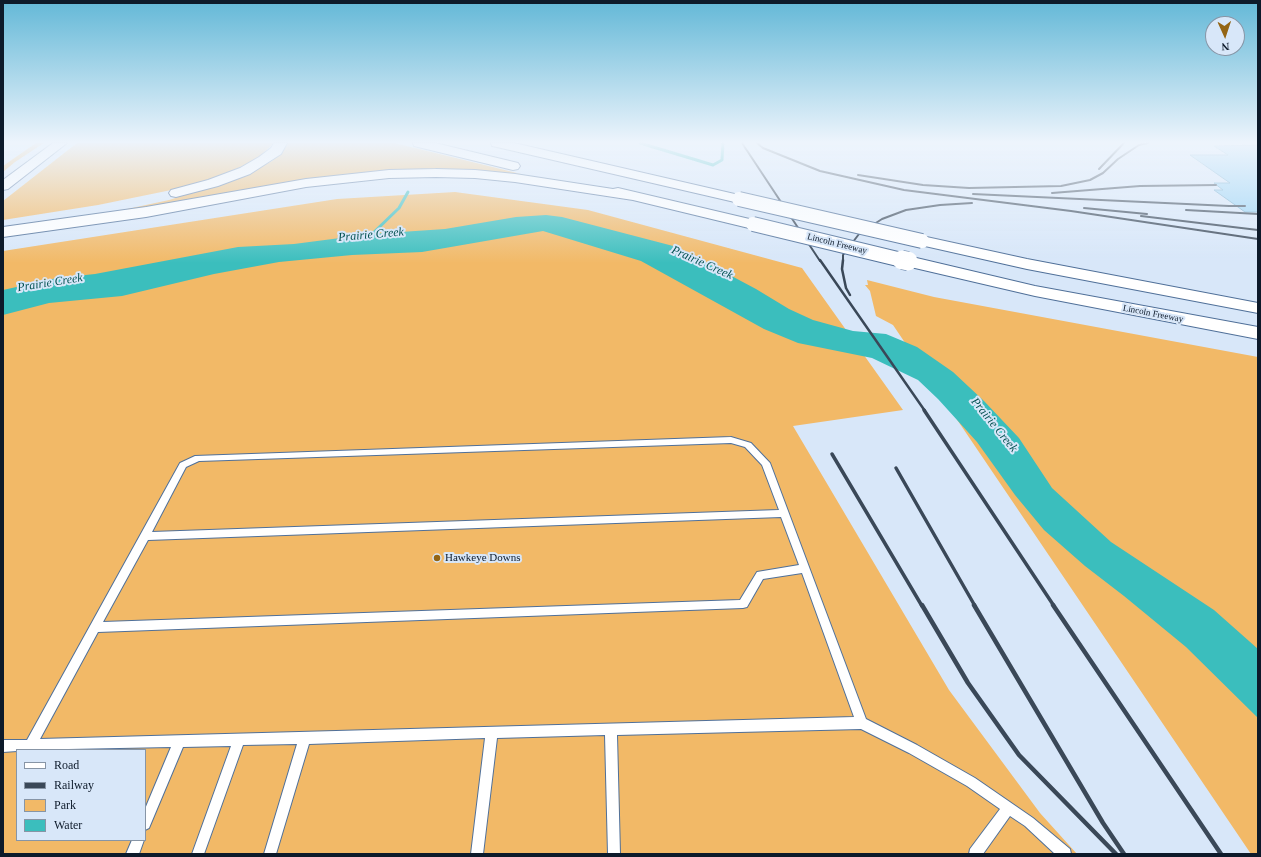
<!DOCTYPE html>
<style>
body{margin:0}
#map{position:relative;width:1261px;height:857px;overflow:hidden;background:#d8e7f9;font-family:Georgia,serif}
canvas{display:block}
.frame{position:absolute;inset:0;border:4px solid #0d1a2a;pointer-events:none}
.legend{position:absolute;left:16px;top:749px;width:130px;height:92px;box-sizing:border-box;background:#d8e7f9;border:1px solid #8795a6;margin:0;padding:5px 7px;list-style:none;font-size:12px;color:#0d1a2a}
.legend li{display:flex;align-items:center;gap:8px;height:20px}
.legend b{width:20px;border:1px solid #8795a6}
.north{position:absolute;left:1205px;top:16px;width:40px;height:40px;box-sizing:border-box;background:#d8e7f9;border:1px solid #8795a6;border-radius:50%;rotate:177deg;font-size:11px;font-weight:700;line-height:16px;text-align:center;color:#0d1a2a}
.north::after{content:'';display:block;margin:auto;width:14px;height:18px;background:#946514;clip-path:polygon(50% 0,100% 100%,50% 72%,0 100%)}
</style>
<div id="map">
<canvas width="1261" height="857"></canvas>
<div class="frame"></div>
<ul class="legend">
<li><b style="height:5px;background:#fff"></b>Road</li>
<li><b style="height:5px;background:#3a4858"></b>Railway</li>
<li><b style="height:11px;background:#f2b967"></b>Park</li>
<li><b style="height:11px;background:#3bbebd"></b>Water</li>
</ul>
<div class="north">N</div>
</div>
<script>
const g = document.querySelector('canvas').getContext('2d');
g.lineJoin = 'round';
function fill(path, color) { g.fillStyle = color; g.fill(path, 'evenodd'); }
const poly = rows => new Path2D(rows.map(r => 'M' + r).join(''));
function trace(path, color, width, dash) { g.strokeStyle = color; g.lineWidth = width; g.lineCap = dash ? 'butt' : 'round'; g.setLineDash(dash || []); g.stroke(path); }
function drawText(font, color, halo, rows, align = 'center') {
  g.font = font + ' Georgia,serif'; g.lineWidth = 4; g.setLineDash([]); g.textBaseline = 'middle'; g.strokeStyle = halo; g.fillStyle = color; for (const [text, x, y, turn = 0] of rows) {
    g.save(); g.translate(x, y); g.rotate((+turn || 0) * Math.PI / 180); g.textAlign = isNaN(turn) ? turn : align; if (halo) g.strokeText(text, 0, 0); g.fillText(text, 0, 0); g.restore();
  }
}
const green = poly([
 [36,143,44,143,15,162,3,172,3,166],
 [77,143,274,143,257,159,219,177,181,188,98,205,3,220,3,201],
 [288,143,395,143,521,174,477,171,424,169,362,173,286,183,95,216,169,200,233,180,272,161,281,152],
 [455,192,588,210,802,268,903,410,793,426,949,690,1040,813,1077,854,3,854,3,251,337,199],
 [17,750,145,750,145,840,17,840],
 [867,280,934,297,1258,357,1258,854,1251,854,893,325,876,316,870,291,865,285,868,285]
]);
const water = poly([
 [546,215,562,217,677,247,756,289,789,309,813,320,853,331,886,334,917,347,953,372,984,401,1019,438,1052,488,1111,542,1214,610,1258,649,1258,718,1186,647,1124,596,1085,566,1044,530,1015,495,977,442,938,399,918,380,872,358,798,343,764,329,641,261,543,231,422,252,352,255,279,262,214,274,122,296,49,303,3,315,3,290,57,278,95,274,238,247,294,244,371,234,445,229,516,217]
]);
const stream = poly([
 [640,143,713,165,722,160,723,143],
 [368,238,399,208,408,192]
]);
const building = poly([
 [1258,145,1258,212,1245,212,1214,190,1223,190,1214,183,1230,183,1190,155,1228,155,1214,146,1258,145]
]);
const lane = poly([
 [731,437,751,443,770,463,866,719,917,745,975,778,1033,818,1070,849,1071,854,1055,854,1025,826,1010,816,983,854,969,854,970,849,1000,809,967,786,909,753,861,729,617,735,620,854,608,854,605,735,497,738,483,854,471,854,485,738,309,744,276,854,264,854,297,744,243,745,204,854,192,854,231,746,183,747,149,828,145,830,145,809,171,747,17,750,17,751,3,752,3,740,27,740,180,463,195,456,731,437],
 [731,443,745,447,762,465,779,510,152,532,186,467,199,461,731,443],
 [781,517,799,565,757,572,740,600,103,622,148,540,781,517],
 [802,573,854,717,40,739,98,632,743,608,747,607,763,579,802,573],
 [132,840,144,840,139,854,126,854,132,840]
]);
const secondary = poly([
 [53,143,67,143,8,189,3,190,3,180,53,143]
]);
const highway = poly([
 [274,143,287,143,281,154,250,174,218,186,176,197,171,196,169,193,171,190,208,180,240,168,259,157,271,148,274,143],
 [413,143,435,143,518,163,520,166,518,169,513,170,414,146,413,143],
 [491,143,514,143,739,195,744,196,746,199,744,202,739,203,497,147,492,146,491,143],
 [436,169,475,170,515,174,613,189,618,188,758,221,761,224,758,227,753,229,633,200,515,182,475,178,436,177,389,178,306,187,146,217,3,237,3,227,146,207,306,179,389,170,436,169],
 [922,236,1027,259,1258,303,1258,313,1027,269,916,244,914,241,916,238,922,236],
 [908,256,1035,286,1258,327,1258,339,1035,296,902,265,900,261,902,257,908,256]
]);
const railFar3 = poly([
 [742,143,820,261],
 [757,143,763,148,820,171,904,190,1071,211,1258,239],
 [1099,169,1124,143],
 [858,175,923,185,969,188,1061,186,1090,180,1103,173,1118,159,1139,145,1148,143],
 [1052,193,1140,186,1216,185],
 [973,194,1229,206],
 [1225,206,1245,206],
 [1084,208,1147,214],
 [1186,210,1258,214],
 [1141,216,1258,230],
 [843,261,843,255,859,234,882,219,906,210,940,205,972,203]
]);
const railFar2 = poly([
 [820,260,925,411],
 [843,260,842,269,846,288,850,295]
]);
const railFar1 = poly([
 [924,410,1054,606],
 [832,454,922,606],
 [896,468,975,606]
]);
const rail = poly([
 [922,605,968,683,1019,755,1116,854],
 [974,605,1103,823,1124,854],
 [1053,605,1221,854]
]);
const highwayBridgeFar1 = poly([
 [739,199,922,241],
 [753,224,906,261]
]);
const highwayBridge = poly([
 [902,260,908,261]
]);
const markers = [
 [437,558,4,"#946514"]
];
const farStreetnames = [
 ["Lincoln Freeway",837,244,14],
 ["Lincoln Freeway",1153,314,11]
];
const poiNames = [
 ["Hawkeye Downs",445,558]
];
const waterNames = [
 ["Prairie Creek",371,235,-5],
 ["Prairie Creek",702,263,24],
 ["Prairie Creek",50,283,-9],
 ["Prairie Creek",994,425,51]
];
fill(green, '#f2b967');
fill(water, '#3bbebd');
trace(stream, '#3bbebd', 3);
fill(building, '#9bd4f5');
trace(building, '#77aece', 1);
trace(lane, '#507099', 2);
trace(secondary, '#507099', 2);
trace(highway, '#507099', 2);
fill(lane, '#fff');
fill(secondary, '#fff');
fill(highway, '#fff');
trace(railFar3, '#3a4858', 2);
trace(railFar2, '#3a4858', 2.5);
trace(railFar1, '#3a4858', 3.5);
trace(rail, '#3a4858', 4.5);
trace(highwayBridgeFar1, '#507099', 16, []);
trace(highwayBridge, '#507099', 20, []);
trace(highwayBridgeFar1, '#fff', 14);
trace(highwayBridge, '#fff', 19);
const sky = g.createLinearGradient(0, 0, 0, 263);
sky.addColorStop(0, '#63b8d7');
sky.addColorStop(0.54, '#edf4fc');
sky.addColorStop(1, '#edf4fc00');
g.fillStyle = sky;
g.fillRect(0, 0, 1261, 263);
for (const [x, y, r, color] of markers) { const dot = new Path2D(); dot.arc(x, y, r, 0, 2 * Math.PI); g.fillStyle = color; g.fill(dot); trace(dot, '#d8e7f9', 1.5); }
drawText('9px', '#0d1a2a', '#d8e7f9', farStreetnames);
drawText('11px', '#0d1a2a', '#d8e7f9', poiNames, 'left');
drawText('italic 12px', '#004f4f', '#d8e7f9', waterNames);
</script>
